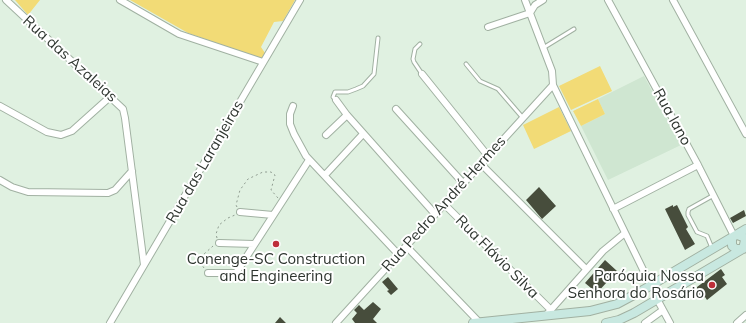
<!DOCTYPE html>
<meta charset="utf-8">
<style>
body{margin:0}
canvas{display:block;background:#e0f1e1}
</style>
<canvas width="746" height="323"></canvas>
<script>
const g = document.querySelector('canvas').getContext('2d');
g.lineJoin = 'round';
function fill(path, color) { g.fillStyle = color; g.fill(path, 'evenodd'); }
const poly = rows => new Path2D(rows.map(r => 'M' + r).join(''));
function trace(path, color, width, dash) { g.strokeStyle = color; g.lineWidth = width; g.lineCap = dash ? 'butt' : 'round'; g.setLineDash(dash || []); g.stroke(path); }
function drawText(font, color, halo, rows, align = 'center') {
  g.font = font + ' Mulish,sans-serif'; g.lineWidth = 4; g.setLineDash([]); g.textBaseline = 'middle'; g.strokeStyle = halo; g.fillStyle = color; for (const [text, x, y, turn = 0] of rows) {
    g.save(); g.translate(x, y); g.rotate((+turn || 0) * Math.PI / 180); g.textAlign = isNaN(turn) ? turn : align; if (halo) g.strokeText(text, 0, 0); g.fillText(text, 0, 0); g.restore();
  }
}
const built = poly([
 [644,76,681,145,608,180,581,126,605,114,598,99]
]);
const green = poly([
 [15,0,40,0,28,15],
 [130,0,295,0,283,21,274,22,261,47,265,53,262,59,188,33],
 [600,66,612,91,571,110,559,86],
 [598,99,605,114,581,126,573,111],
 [559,107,571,131,534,149,523,125]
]);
const building = poly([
 [539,187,556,206,542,219,526,200],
 [673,205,673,207,677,205,688,227,686,229,695,244,685,250,665,209],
 [744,210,746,216,733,223,730,218],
 [605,260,617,271,597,293,585,283],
 [721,269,725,275,722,277,727,284,707,300,705,297,703,298,700,296,697,292,697,287],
 [388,277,398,289,391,295,387,291,389,290,382,282],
 [373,302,381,309,373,319,377,323,355,323,352,319,357,313,354,310,359,305,364,310],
 [280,317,286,323,275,323]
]);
const path = poly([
 [237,207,236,205,240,190,248,179,263,172,271,172,275,175,271,190,278,198],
 [217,238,216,234,219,225,228,218,235,215],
 [204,268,202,265,204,254,213,246]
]);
const service = poly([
 [420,44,415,49,413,59,414,62,422,74],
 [543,48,574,29],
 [466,64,480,81,498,89,523,118],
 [336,100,333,97,335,92,348,92,356,89,363,86,374,74,378,38],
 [712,248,707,236,697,232,688,215,688,212,689,209,714,195]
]);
const minor = poly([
 [6,0,123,109,125,118,144,265],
 [120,0,179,34,263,62],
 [525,0,552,71,553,85,651,286],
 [608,0,698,165,734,236],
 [673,0,746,134],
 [488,27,530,13,535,5,543,0],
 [422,74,488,156],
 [336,100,347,115,435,214],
 [0,106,47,132,61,135,72,131,111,96],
 [293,106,290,114,290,124,294,134,306,156,398,254],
 [396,109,463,183],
 [326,135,347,115],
 [481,164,586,269],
 [325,175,363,134],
 [0,180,12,187,28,192,108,193,115,190,132,171],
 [444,204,551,310],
 [613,209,698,165],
 [240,212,273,215],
 [219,243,254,244],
 [406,246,479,322],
 [208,273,236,273,309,160],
 [657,299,670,323],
 [548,313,603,251,625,233],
 [110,323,300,0],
 [336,323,553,85],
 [645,323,663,310],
 [737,323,746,315]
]);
const secondary = poly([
 [737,235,743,237,745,240,743,249,736,249,732,246,732,239,734,236,737,235],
 [473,323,590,311,617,304,643,290,746,229],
 [606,323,619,320,634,313,746,247]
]);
const markers = [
 [276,244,4,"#be2e3a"],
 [712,285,4,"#be2e3a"]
];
const streetNames = [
 ["Rua das Azaleias",70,59,42],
 ["Rua Iano",672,117,61],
 ["Rua das Laranjeiras",205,162,-60],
 ["Rua Pedro André Hermes",444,204,-48],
 ["Rua Flávio Silva",497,257,45]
];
const poiNames = [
 ["Conenge-SC Construction",276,259],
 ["and Engineering",276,276],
 ["Paróquia Nossa",704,276,"right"],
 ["Senhora do Rosário",704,293,"right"]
];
fill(built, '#cfe6d1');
fill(green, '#f2db76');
fill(building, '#474d3c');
trace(service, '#a1b1a2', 5);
trace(minor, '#a1b1a2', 8);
trace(secondary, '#a1b1a2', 10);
trace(path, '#8f9c90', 1, [2, 3]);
trace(service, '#fff', 3);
trace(minor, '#fff', 6);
trace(secondary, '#c8e8e0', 8);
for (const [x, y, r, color] of markers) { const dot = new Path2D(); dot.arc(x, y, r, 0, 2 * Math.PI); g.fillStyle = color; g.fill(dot); trace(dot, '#fff', 1.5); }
drawText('15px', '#2e352f', '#fff', streetNames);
drawText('15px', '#2e352f', '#fff', poiNames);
</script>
